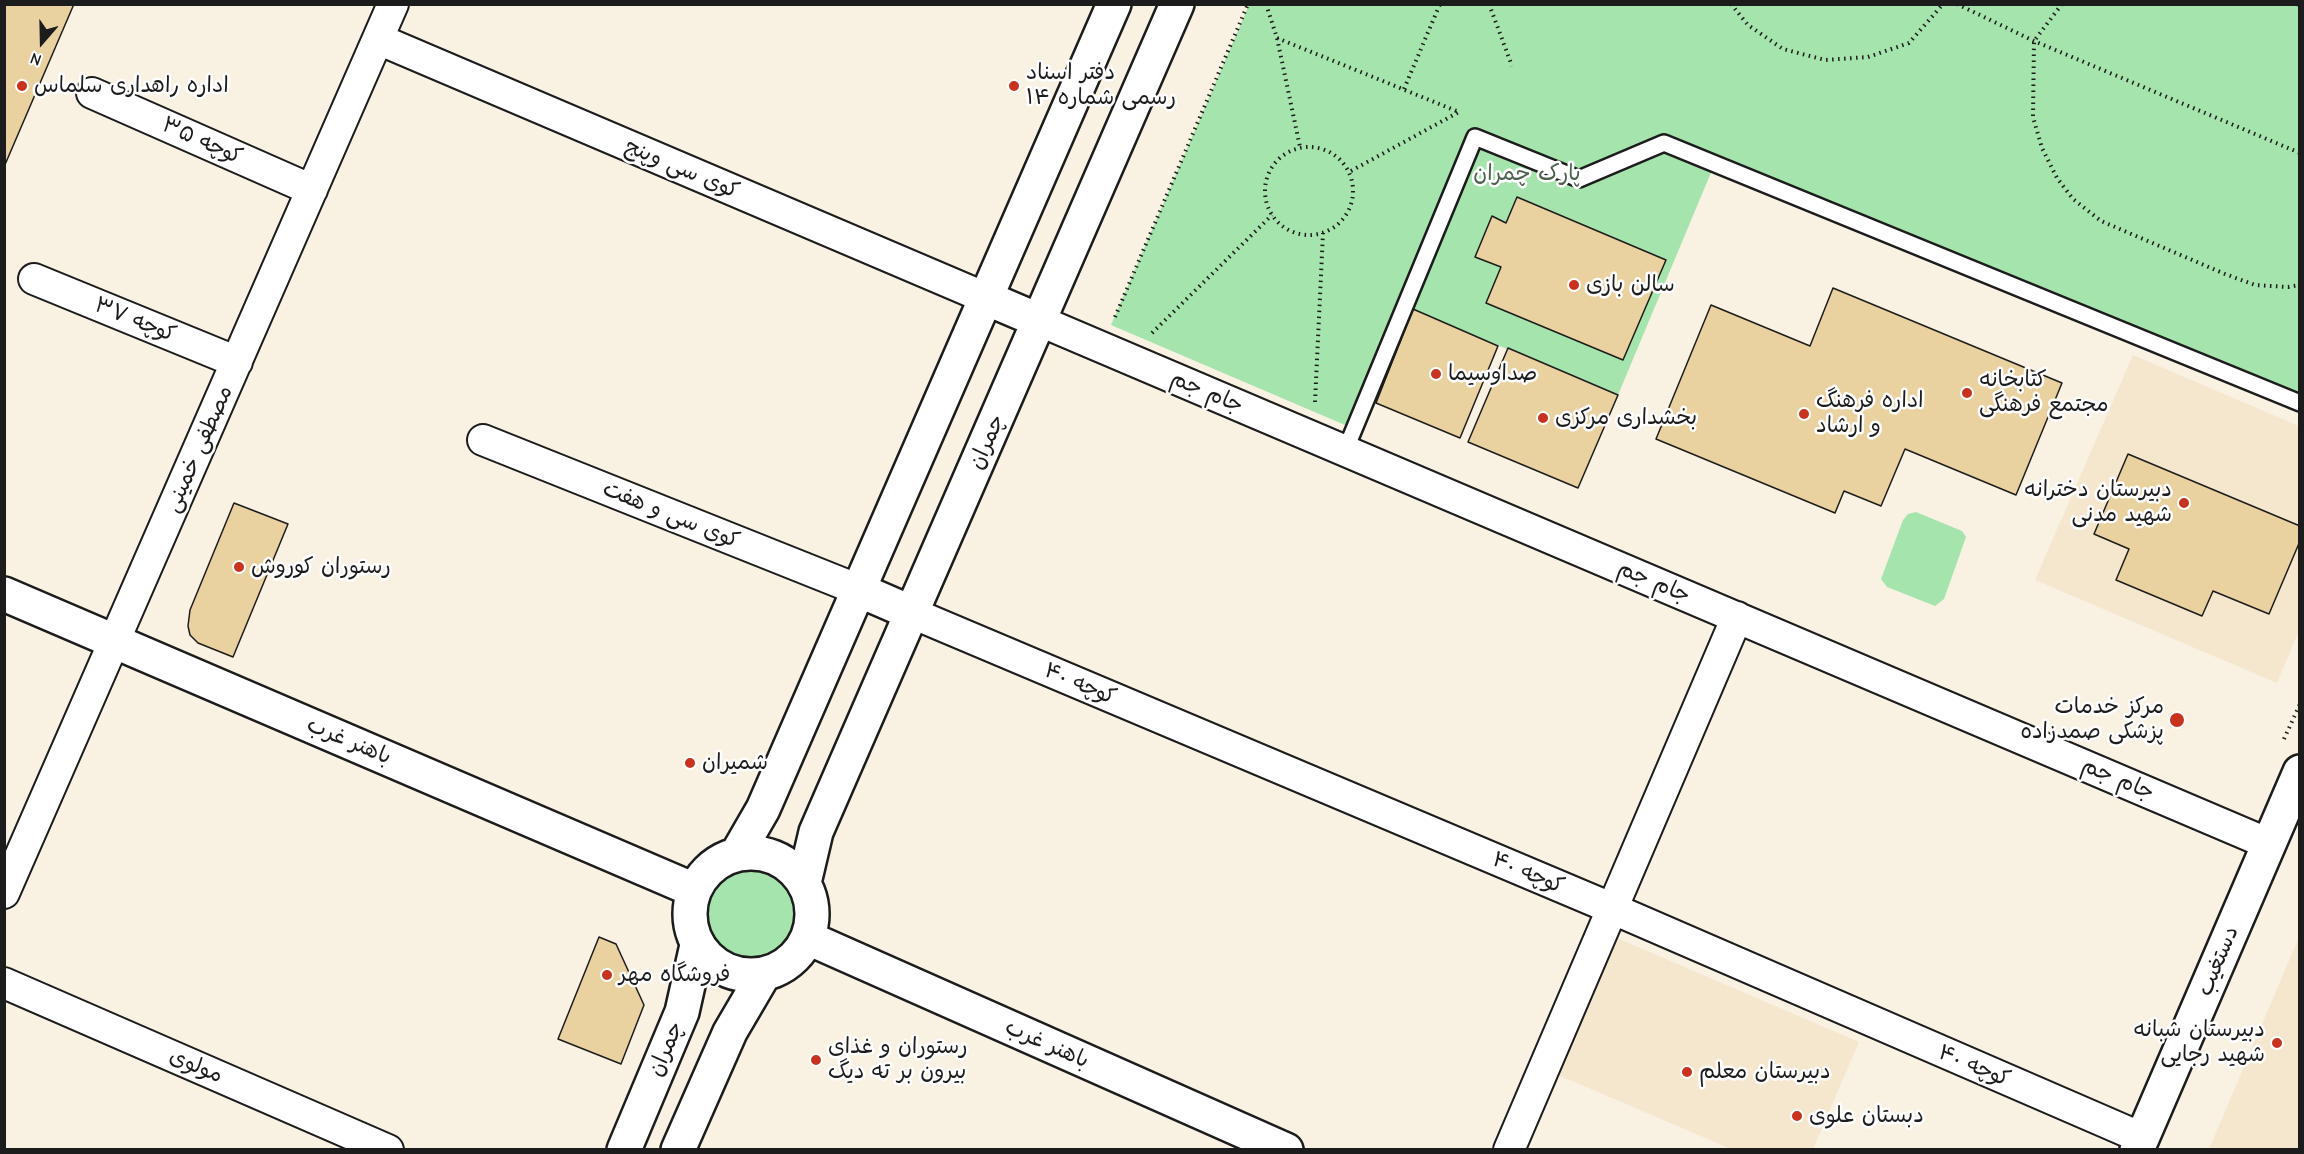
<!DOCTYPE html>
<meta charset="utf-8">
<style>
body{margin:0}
#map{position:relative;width:2304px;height:1154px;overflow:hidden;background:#f9f1e2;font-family:"Comic Neue",sans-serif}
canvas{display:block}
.frame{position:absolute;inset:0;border:6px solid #1c1c1c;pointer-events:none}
.north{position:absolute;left:12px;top:12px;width:60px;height:60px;-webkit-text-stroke:4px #fff;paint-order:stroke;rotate:200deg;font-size:16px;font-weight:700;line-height:24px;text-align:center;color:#1c1c1c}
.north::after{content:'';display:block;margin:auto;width:21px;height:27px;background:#1c1c1c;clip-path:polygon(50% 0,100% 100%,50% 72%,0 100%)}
</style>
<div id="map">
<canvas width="2304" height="1154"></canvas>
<div class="frame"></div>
<div class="north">N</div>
</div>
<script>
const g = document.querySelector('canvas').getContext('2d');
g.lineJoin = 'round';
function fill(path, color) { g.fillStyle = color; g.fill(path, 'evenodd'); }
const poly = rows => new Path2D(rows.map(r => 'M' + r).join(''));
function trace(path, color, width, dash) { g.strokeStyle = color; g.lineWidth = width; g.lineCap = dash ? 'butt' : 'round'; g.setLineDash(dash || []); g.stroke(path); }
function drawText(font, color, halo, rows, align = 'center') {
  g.font = font + ' "Comic Neue","Playpen Sans Arabic",sans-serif'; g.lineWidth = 5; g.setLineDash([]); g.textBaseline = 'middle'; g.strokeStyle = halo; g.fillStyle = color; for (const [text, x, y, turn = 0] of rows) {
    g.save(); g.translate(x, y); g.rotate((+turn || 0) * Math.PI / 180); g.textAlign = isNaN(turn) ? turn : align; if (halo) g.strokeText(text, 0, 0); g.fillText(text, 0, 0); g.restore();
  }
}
const built = poly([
 [2133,355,2299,426,2299,631,2277,683,2035,580],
 [2299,937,2299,1149,2209,1149],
 [1617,938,1859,1042,1813,1149,1731,1149,1558,1075]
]);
const green = poly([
 [1249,5,2299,5,2299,408,1715,163,1618,395,1408,308,1359,431,1111,325],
 [1916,512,1962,531,1966,537,1944,599,1935,606,1887,587,1881,579,1903,520,1908,514],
 '708 914a43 43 0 1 1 86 0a43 43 0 1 1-86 0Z'
]);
const building = poly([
 [4,4,74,4,4,167,4,4],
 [1517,197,1666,260,1623,360,1486,303,1501,267,1475,257,1492,216,1506,223,1517,197],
 [1833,288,2062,383,2016,495,1905,449,1881,506,1844,491,1835,513,1656,439,1711,305,1810,346,1833,288],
 [1413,309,1498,346,1460,438,1376,403,1413,309],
 [1508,348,1618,395,1578,488,1468,442,1508,348],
 [2128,454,2300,526,2300,541,2269,614,2213,591,2202,616,2116,580,2129,549,2094,534,2128,454],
 [234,503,288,524,233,657,198,643,190,635,188,626,190,610,234,503],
 [599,937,616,944,644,1005,621,1064,558,1039,599,937]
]);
const path = poly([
 [1266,4,1277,38,1300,147],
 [1489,4,1512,66],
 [1731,4,1748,25,1783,49,1825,60,1868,57,1909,43,1943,4],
 [1957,4,2034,41,2300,153],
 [2062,4,2034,41,2033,117,2042,148,2057,178,2073,199,2101,221,2225,274,2255,285,2288,287,2300,285],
 [2297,4,2300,6],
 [1277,38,1459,112,1349,172],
 [1404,89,1440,4],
 '1265 191a44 44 0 1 1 88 0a44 44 0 1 1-88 0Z',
 [1115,317,1248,4],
 [1152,333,1272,215],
 [1315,402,1323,233],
 [2284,739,2300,704]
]);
const lane = poly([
 [1345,451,1475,137,1579,179,1664,143,2300,403]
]);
const street = poly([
 [378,39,986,298],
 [92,93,312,190],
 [34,279,237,362],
 [1040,321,2269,844],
 [483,440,859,590],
 [912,613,1611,908,2142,1138],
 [4,893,393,4],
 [4,983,388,1150],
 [1509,1150,1737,617]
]);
const secondary = poly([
 [986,298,1040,321],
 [859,590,912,613],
 [4,594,694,890],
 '690 914a61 61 0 1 1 122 0a61 61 0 1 1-122 0Z',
 [737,854,763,809,1114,4],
 [804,883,816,832,1177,4],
 [808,938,1286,1150],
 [624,1150,682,1012,697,945],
 [678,1150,730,1032,764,974],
 [2137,1150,2300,772]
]);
const markers = [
 [22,86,6,"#c8321e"],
 [1014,86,6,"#c8321e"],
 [1574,285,6,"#c8321e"],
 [1436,374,6,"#c8321e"],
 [1967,393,6,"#c8321e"],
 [1804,414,6,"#c8321e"],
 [1543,418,6,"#c8321e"],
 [2184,503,6,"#c8321e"],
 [239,567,6,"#c8321e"],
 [2177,720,8,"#c8321e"],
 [690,763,6,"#c8321e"],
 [607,975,6,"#c8321e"],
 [2277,1043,6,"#c8321e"],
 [816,1060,6,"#c8321e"],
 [1687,1072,6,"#c8321e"],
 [1797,1116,6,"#c8321e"]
];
const poiNames = [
 ["دفتر اسناد",1026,73],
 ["رسمی شماره ۱۴",1026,98],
 ["اداره راهداری سلماس",34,86],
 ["سالن بازی",1586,285],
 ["صداوسیما",1448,374],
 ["کتابخانه",1979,380],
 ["مجتمع فرهنگی",1979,405],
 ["اداره فرهنگ",1816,401],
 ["و ارشاد",1816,426],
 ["بخشداری مرکزی",1555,418],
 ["دبیرستان دخترانه",2172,490,"right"],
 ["شهید مدنی",2172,515,"right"],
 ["رستوران کوروش",251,567],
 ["مرکز خدمات",2164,707,"right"],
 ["پزشکی صمدزاده",2164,732,"right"],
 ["شمیران",702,763],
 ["فروشگاه مهر",619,975],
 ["دبیرستان شبانه",2265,1030,"right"],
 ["شهید رجایی",2265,1055,"right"],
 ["رستوران و غذای",828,1047],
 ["بیرون بر ته دیگ",828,1072],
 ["دبیرستان معلم",1699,1072],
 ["دبستان علوی",1809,1116]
];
const streetNames = [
 ["کوچه ۳۵",202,141,24],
 ["کوی سی وپنج",682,169,23],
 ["کوچه ۳۷",135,320,22],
 ["جام جم",1207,392,23],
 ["چمران",987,442,-66],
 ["مصطفی خمینی",199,449,-66],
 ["کوی سی و هفت",671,515,22],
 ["جام جم",1654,582,23],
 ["کوچه ۴۰",1080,684,23],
 ["باهنر غرب",349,741,23],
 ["جام جم",2118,779,23],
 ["کوچه ۴۰",1528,873,23],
 ["دستغیب",2218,961,-67],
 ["باهنر غرب",1047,1044,24],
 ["چمران",666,1049,-67],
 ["مولوی",196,1066,23],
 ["کوچه ۴۰",1974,1066,23]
];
const parkNames = [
 ["پارک چمران",1527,174]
];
fill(built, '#f4e7ce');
fill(green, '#a5e4ac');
fill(building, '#ead1a0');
trace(building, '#1c1c1c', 1.5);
trace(lane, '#1c1c1c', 20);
trace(street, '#1c1c1c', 34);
trace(secondary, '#1c1c1c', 38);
trace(path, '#1c1c1c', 4, [1.5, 4.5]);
trace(lane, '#fff', 15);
trace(street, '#fff', 30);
trace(secondary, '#fff', 33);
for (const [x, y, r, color] of markers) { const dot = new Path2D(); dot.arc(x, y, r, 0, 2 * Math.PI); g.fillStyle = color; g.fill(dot); trace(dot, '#fff', 2); }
drawText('22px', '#1c1c1c', '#fff', poiNames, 'left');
drawText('22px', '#1c1c1c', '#fff', streetNames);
drawText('22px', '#4c624e', '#fff', parkNames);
</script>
